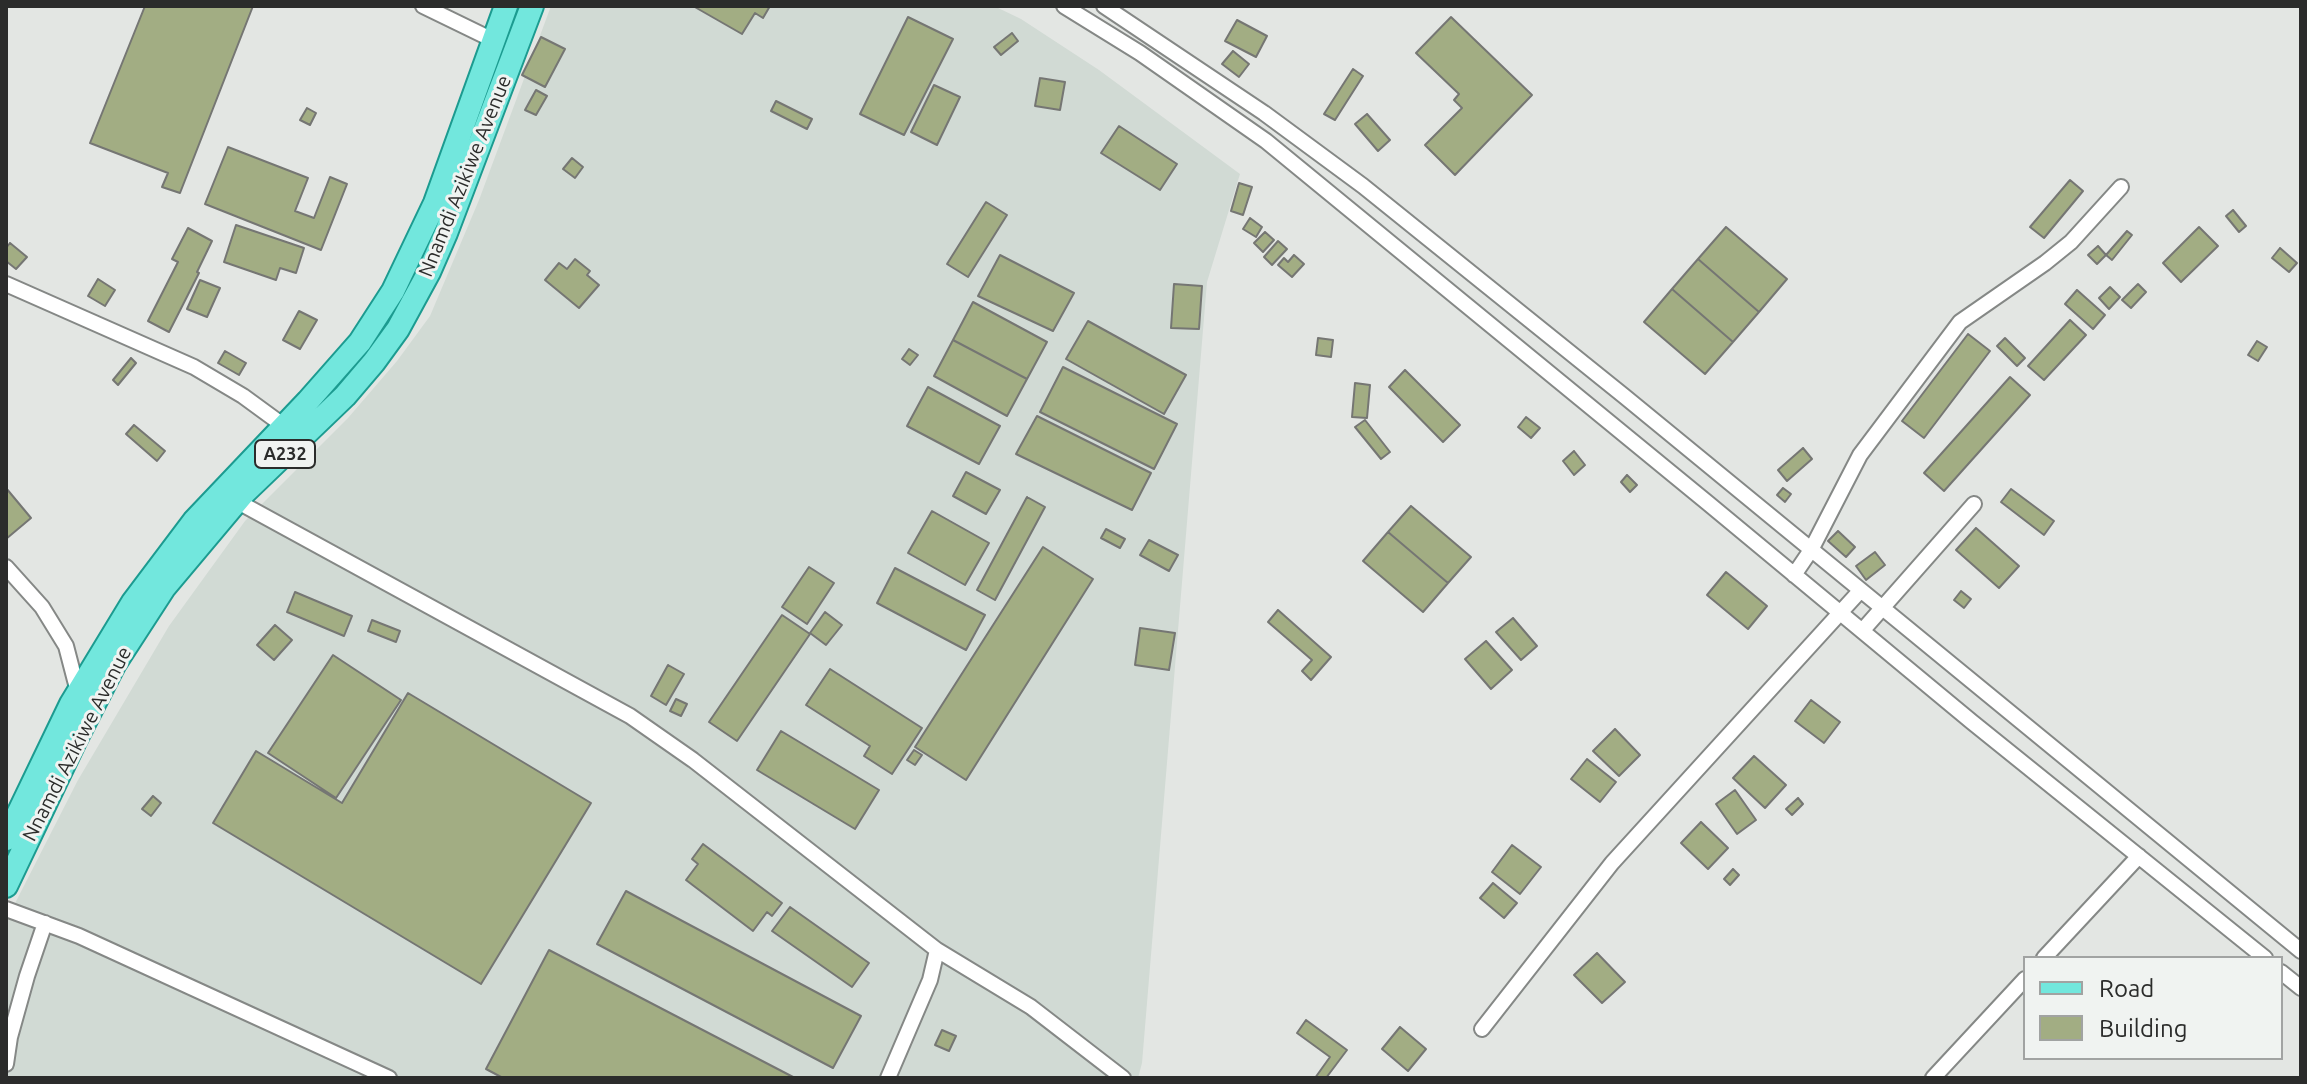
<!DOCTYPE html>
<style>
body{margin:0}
#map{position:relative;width:2307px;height:1084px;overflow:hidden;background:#e3e6e3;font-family:Ubuntu,sans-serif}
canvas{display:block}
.frame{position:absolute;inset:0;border:8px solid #2b2c2b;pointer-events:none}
.legend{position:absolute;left:2023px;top:956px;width:260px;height:104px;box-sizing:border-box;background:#f0f3f1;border:2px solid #a1a3a2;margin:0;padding:10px 14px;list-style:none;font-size:24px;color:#2b2c2b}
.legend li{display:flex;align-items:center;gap:16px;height:40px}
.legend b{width:40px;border:2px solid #a1a3a2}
</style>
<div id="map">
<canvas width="2307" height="1084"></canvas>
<div class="frame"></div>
<ul class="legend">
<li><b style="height:10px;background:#72e7dd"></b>Road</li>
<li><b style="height:22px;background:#a2ad83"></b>Building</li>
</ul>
</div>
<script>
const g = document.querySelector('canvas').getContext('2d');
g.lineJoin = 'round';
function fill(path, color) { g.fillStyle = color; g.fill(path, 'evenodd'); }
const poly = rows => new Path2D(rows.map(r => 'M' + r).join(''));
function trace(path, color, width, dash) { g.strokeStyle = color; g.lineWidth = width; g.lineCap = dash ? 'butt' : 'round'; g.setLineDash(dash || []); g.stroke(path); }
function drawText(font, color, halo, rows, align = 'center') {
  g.font = font + ' Ubuntu,sans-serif'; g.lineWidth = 6; g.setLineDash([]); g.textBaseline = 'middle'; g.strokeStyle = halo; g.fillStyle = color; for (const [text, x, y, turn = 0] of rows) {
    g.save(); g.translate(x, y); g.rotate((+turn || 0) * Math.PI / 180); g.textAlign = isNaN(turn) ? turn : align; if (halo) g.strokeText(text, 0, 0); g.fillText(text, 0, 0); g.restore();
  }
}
const built = poly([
 [551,6,994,6,1021,19,1099,70,1240,174,1207,282,1142,1063,1138,1078,6,1078,6,921,78,780,169,626,245,521,348,418,397,361,430,316,479,200]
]);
const building = poly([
 [145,6,253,6,180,193,162,187,168,173,90,143,145,6],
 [693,6,770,6,763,18,755,13,742,34,693,6],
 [908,17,953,39,904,135,860,114,908,17],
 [1451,17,1532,95,1455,175,1425,145,1462,108,1454,100,1459,94,1416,53,1451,17],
 [1237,20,1267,36,1256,57,1225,41,1237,20],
 [1012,33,1018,41,1001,55,994,47,1012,33],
 [541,37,565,49,545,87,522,75,541,37],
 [1233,51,1249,64,1239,77,1222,64,1233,51],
 [1353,69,1363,76,1335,120,1324,114,1353,69],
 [1040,78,1065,82,1060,110,1035,106,1040,78],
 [934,85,960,97,937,145,911,132,934,85],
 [536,90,547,96,536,115,525,110,536,90],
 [776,101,812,119,807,129,771,111,776,101],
 [307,108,316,113,310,125,300,120,307,108],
 [1367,114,1390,140,1378,151,1355,124,1367,114],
 [1119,126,1177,164,1160,190,1101,153,1119,126],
 [228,147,308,178,295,211,314,218,330,177,347,184,321,250,205,204,228,147],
 [572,158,583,167,575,178,563,169,572,158],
 [2070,180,2083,191,2044,238,2030,227,2070,180],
 [1239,183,1252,187,1243,215,1231,211,1239,183],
 [986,202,1007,215,968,277,947,264,986,202],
 [2233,210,2246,226,2239,232,2226,216,2233,210],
 [1250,218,1262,227,1256,237,1243,229,1250,218],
 [236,225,304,248,296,273,280,268,276,280,224,262,236,225],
 [1726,227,1787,279,1759,312,1698,259,1726,227],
 [2199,227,2218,246,2181,282,2163,263,2199,227],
 [188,228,212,241,197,272,199,273,169,332,148,321,178,262,172,259,188,228],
 [2127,231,2132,235,2112,260,2106,255,2127,231],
 [1265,232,1274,240,1263,252,1254,243,1265,232],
 [1278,241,1287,249,1272,265,1264,257,1278,241],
 [10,243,27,257,16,269,6,261,6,248,10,243],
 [2098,246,2106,255,2097,264,2088,255,2098,246],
 [2280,248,2297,263,2289,272,2272,258,2280,248],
 [1000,255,1074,293,1053,331,978,296,1000,255],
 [1294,255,1304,264,1292,277,1278,265,1284,258,1288,262,1294,255],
 [575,259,590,271,587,275,599,285,579,308,545,280,559,263,567,269,575,259],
 [1698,259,1759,312,1733,342,1672,289,1698,259],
 [98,279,115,290,105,306,88,296,98,279],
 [200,280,220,288,207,317,187,309,200,280],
 [1174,284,1202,286,1199,329,1171,328,1174,284],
 [2138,284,2146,292,2131,308,2122,300,2138,284],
 [2110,287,2120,297,2109,309,2099,298,2110,287],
 [1672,289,1733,342,1705,374,1644,322,1672,289],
 [2077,290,2105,315,2093,329,2065,304,2077,290],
 [973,302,1047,342,1027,379,953,340,973,302],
 [299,311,317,320,300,349,283,340,299,311],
 [2070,320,2086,335,2044,380,2028,366,2070,320],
 [1088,321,1186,375,1164,414,1066,359,1088,321],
 [1968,334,1990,351,1924,438,1902,421,1968,334],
 [1318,338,1333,340,1331,357,1316,355,1318,338],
 [2005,338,2025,358,2017,366,1997,346,2005,338],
 [953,340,1027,379,1007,416,934,376,953,340],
 [2257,341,2267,347,2258,361,2248,355,2257,341],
 [909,349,918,355,910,365,902,359,909,349],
 [225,351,246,363,239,375,218,363,225,351],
 [131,358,136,363,118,385,113,380,131,358],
 [1063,367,1177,424,1154,469,1040,412,1063,367],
 [1405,370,1460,425,1443,442,1389,387,1405,370],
 [2010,377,2030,395,1944,491,1924,473,2010,377],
 [1355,383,1370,385,1367,418,1352,417,1355,383],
 [928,387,1000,426,979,464,907,426,928,387],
 [1037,416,1151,473,1132,510,1016,454,1037,416],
 [1526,417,1540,428,1531,438,1518,427,1526,417],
 [1365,420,1390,452,1381,459,1355,427,1365,420],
 [134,425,165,451,157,461,126,434,134,425],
 [1803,448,1812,459,1787,481,1778,470,1803,448],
 [1574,451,1585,465,1574,475,1563,461,1574,451],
 [966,472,1000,490,986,514,953,496,966,472],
 [1627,475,1637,485,1630,492,1621,482,1627,475],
 [6,488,31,518,6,539,6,488],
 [1783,488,1791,494,1785,502,1777,495,1783,488],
 [2011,489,2054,521,2044,535,2001,502,2011,489],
 [1027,497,1045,507,995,600,977,590,1027,497],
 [1411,506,1471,557,1448,583,1388,532,1411,506],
 [932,511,989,543,965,585,908,553,932,511],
 [1976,528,2019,566,1999,588,1956,550,1976,528],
 [1106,529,1125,539,1120,548,1101,538,1106,529],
 [1838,531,1855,547,1846,557,1828,541,1838,531],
 [1388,532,1448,583,1423,612,1363,561,1388,532],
 [1149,540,1178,555,1169,571,1140,555,1149,540],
 [1043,547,1093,579,966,780,915,747,1043,547],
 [1875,552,1885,565,1866,580,1856,566,1875,552],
 [809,567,834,583,807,624,782,607,809,567],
 [895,568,985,615,966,650,877,603,895,568],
 [1726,572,1767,606,1748,629,1707,595,1726,572],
 [1961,591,1971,599,1964,608,1954,600,1961,591],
 [295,592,352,616,344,636,287,612,295,592],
 [1278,610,1331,657,1311,680,1302,671,1312,660,1268,622,1278,610],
 [825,612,842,625,826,645,810,633,825,612],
 [782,615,810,634,737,741,709,722,782,615],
 [1513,618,1537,646,1521,660,1496,632,1513,618],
 [372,620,400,631,396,642,368,631,372,620],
 [275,625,292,640,274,660,257,645,275,625],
 [1140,628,1175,633,1169,670,1135,665,1140,628],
 [1486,641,1512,670,1491,689,1465,659,1486,641],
 [333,655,401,700,336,798,268,753,333,655],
 [668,665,684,674,666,705,651,696,668,665],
 [830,669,922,728,892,774,864,756,870,746,806,705,830,669],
 [408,693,591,803,481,984,213,823,256,751,342,803,408,693],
 [676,699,687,704,681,716,670,711,676,699],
 [1811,700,1840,722,1824,743,1795,721,1811,700],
 [1615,729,1640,755,1619,776,1593,751,1615,729],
 [781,731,879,790,855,829,757,770,781,731],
 [914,750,922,755,915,765,907,760,914,750],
 [1754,756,1786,785,1765,808,1733,778,1754,756],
 [1587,759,1616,782,1600,802,1571,779,1587,759],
 [1735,790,1756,820,1737,834,1716,804,1735,790],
 [153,796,161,803,151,816,142,809,153,796],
 [1798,798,1803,804,1792,815,1786,809,1798,798],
 [1701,822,1728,848,1708,869,1681,843,1701,822],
 [703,844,782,903,772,916,767,912,753,931,686,880,698,864,692,859,703,844],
 [1512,845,1541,867,1520,894,1492,872,1512,845],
 [1733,869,1739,875,1730,885,1724,879,1733,869],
 [1493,883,1517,903,1504,918,1480,898,1493,883],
 [626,891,861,1016,833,1068,597,944,626,891],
 [790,907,869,963,852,987,772,931,790,907],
 [549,950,795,1078,503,1078,486,1069,549,950],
 [1597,953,1625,982,1602,1003,1574,975,1597,953],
 [1306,1020,1347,1050,1326,1078,1315,1078,1330,1057,1297,1033,1306,1020],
 [1400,1027,1426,1049,1408,1071,1382,1049,1400,1027],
 [942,1030,956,1036,949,1051,935,1045,942,1030]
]);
const minor = poly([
 [423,6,495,41],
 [1064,6,1140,53,1266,141,1709,504,1972,722,2265,958],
 [1104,6,1264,113,1363,186,1624,396,2301,951],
 [6,284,194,367,243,396,284,426],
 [231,498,630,716,693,760,937,950,1031,1007,1123,1078],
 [6,567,42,607,66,646,78,692],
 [1794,575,1811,550,1860,455,1960,322,2045,263,2071,242,2121,187],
 [1862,631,1974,504],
 [6,909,79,936,389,1078],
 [2044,958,2139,856],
 [2281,972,2301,988],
 [1482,1029,1612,863,1860,591],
 [6,1064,10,1037,27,976,45,923],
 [888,1078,930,980,937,950],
 [1933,1078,2025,979]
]);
const primary = poly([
 [6,839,71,704,133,602,194,521,308,401,360,342,393,291,435,203,506,6],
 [6,886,77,737,114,665,164,588,243,494,345,396,374,362,398,329,429,272,446,233,532,6]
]);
const shields = [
 [285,454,60]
];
const shieldNames = [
 ["A232",285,454]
];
const streetNames = [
 ["Nnamdi Azikiwe Avenue",465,176,-68],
 ["Nnamdi Azikiwe Avenue",77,744,-63]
];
fill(built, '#d1dad4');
fill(building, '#a2ad83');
trace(building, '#757673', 2);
trace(minor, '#858886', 18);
trace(primary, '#1c9b90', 26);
trace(minor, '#fff', 14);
trace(primary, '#72e7dd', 22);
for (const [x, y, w] of shields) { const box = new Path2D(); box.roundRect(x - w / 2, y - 14, w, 28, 6); g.fillStyle = '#f0f3f1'; g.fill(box); trace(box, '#2b2c2b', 2); }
drawText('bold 18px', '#2b2c2b', null, shieldNames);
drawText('20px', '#2b2c2b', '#f0f3f1', streetNames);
</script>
